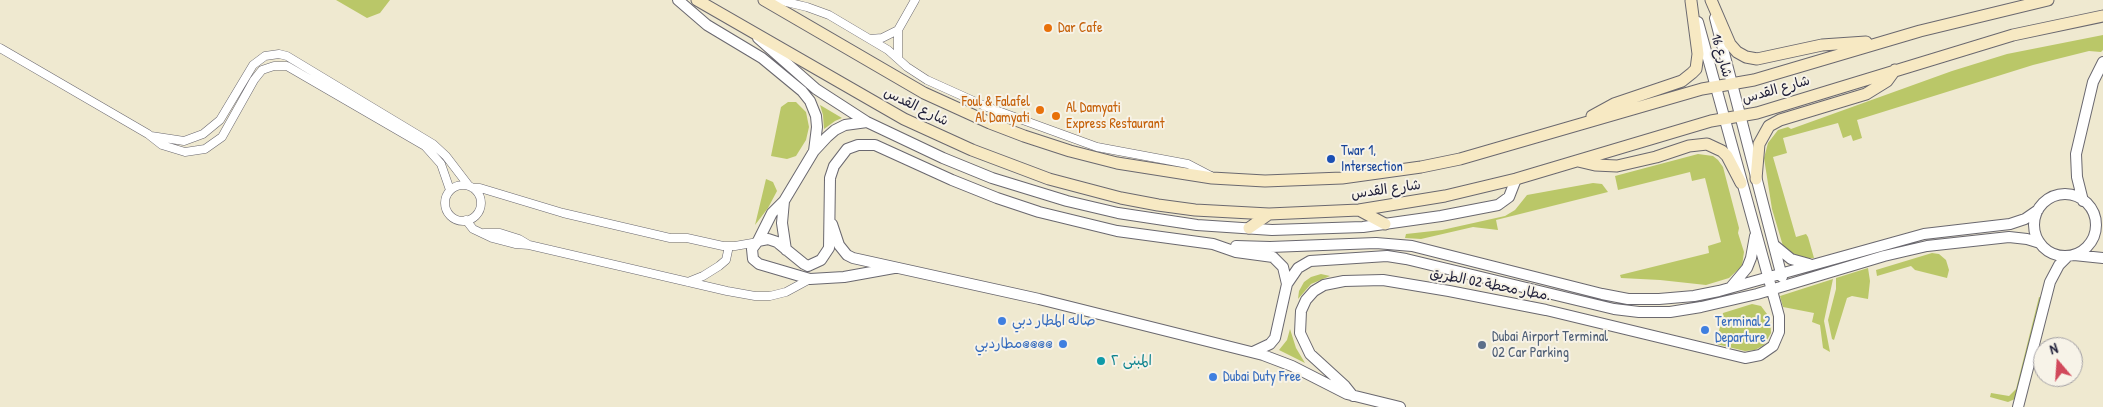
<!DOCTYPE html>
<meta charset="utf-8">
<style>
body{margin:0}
#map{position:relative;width:2103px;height:407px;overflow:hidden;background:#efe9d0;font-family:"Patrick Hand",sans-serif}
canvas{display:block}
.north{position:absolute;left:2033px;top:337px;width:50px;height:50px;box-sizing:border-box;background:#f7f3e8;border:1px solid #a29fa3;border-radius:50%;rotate:342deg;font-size:14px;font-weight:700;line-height:20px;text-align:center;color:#22223b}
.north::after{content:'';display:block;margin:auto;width:18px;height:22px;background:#d1495b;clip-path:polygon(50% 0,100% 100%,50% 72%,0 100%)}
</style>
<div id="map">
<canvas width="2103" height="407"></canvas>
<div class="north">N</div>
</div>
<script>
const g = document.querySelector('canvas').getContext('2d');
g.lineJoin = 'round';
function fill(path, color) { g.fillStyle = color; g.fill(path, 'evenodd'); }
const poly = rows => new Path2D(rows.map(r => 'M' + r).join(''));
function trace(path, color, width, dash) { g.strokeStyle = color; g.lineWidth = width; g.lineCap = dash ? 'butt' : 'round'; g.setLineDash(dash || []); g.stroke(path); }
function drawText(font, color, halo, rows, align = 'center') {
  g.font = font + ' "Patrick Hand","Playpen Sans Arabic",sans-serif'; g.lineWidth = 4; g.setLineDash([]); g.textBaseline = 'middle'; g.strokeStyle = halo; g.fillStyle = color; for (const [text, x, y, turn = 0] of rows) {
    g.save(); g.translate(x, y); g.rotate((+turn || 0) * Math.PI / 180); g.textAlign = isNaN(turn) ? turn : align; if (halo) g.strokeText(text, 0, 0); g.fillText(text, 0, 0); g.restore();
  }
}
const green = poly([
 [336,0,390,0,380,13,367,18],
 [2103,35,2103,50,2101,52,2089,51,2033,65,1857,120,1862,138,1853,141,1851,135,1843,138,1838,123,1783,138,1787,153,1773,157,1796,237,1806,234,1808,237,1814,258,1805,259,1795,257,1783,246,1772,209,1764,158,1768,143,1778,130,1788,127,1791,129,1952,71,2007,54],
 [788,102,796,102,806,112,809,127,806,140,796,156,787,159,771,156,781,107],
 [820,105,842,118,835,121,824,129,823,115],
 [1698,154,1713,156,1718,160,1723,167,1739,228,1738,233,1744,252,1742,266,1729,278,1706,285,1660,280,1621,278,1620,275,1709,253,1708,246,1721,242,1705,178,1692,181,1690,172,1618,190,1615,176],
 [766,179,773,182,777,191,768,208,755,225],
 [1593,183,1602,184,1608,192,1496,220,1498,230,1473,227,1421,239,1405,238,1406,234,1442,230,1505,216,1515,210,1527,195],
 [1932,253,1939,254,1946,260,1949,270,1947,278,1915,270,1911,266,1877,276,1876,270],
 [1868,268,1870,281,1868,299,1852,296,1847,298,1834,340,1832,339,1828,320,1836,289,1836,278],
 [1321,274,1330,276,1311,284,1298,299,1299,291,1304,282,1311,277],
 [1833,279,1824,321,1830,352,1823,348,1820,325,1812,322,1814,313,1783,307,1780,296],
 [2039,297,2043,298,2015,399,2008,402,1990,397,1991,393,2009,396,2016,389],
 [1752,304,1761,306,1770,318,1771,333,1764,345,1755,350,1745,351,1716,344,1723,313],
 [1290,329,1296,348,1305,363,1279,350,1287,340]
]);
const minor = poly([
 [778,0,807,7,829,15,888,50,907,67,927,80,987,107,1097,147,1188,164,1211,176],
 [870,39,882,38,898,30],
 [0,48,148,134,162,145,185,152,205,149,222,137,254,80,262,70,274,66,287,66,425,146,441,164,450,190],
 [898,58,898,30,915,0],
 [151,136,184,141,203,134,220,120,253,65,265,56,279,54,287,56,433,144,446,156,469,186],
 '445 203a18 18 0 1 1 36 0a18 18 0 1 1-36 0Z',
 [473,188,480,188,563,213,670,238,687,238,723,246,735,246,758,242],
 [466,220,473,229,492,238,515,244,529,245,727,291,755,296,770,296,786,292,810,279],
 [484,233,500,233,519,239,529,245],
 [688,282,703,276,719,266,726,260,729,246]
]);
const tertiary = poly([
 [678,0,707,25,762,58,802,91,810,101,816,116,817,127,814,151],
 [1715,18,1782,277],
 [758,38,816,89,867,122,943,158,992,178,1067,201,1118,213,1197,225,1272,230,1363,227,1441,216,1498,205,1509,197,1516,179],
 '2034 225a31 31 0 1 1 62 0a31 31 0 1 1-62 0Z',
 [784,201,782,223,786,250],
 [2083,201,2077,177,2076,154,2093,82,2103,62],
 [832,224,839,245,847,255,853,258,1039,299,1263,355,1292,366,1347,394,1400,407],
 [758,241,772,213,784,201,814,151,827,137,835,130,845,125,867,122],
 [1774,245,1791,259,1809,264],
 [1236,246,1270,247,1376,243,1412,246,1602,294,1628,299,1659,299,1694,296,1719,291,1924,234,2010,224,2025,219,2038,210],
 [2074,255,2103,258],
 [894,268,844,277,810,279,759,264,753,259,752,249,758,241,768,239,777,242,804,264,808,266,821,260,829,248,830,178,834,166,847,149,858,145,875,145,952,180,997,198,1039,212,1117,231,1213,244,1236,252,1273,257,1283,267,1287,284,1275,338,1270,344,1253,352],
 [1287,284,1298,268,1310,261,1387,256,1406,259,1614,309,1639,312,1670,312,1701,307,1757,294,1884,256,1927,246,2009,237,2027,239,2040,243],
 [1731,287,1747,268,1751,258,1755,236],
 [1353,396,1345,386,1310,354,1300,333,1301,311,1306,300,1314,291,1324,285,1344,281,1383,280,1449,291,1546,310,1745,358,1760,355,1773,346,1779,332,1779,316,1698,22],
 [2018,407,2050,282,2059,265,2068,256]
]);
const secondary = poly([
 [697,0,904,119,972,150,1049,179,1121,198,1158,205,1195,210,1269,214,1359,210,1445,196,1516,179,1711,121,1757,113,2013,35,2103,16],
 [764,0,924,93,990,123,1024,136,1070,151,1117,163,1212,178,1265,181,1342,178,1421,167,1460,159,1702,89,1754,80,1920,31,2048,0],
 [1711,0,1730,44,1737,52,1746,57,1757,59,1822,45,1866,42],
 [1592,116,1614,104,1682,81,1692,73,1696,69,1698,54,1691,1],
 [1578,161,1595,165,1617,166,1656,157,1689,146,1707,144,1722,151,1727,156,1741,183],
 [1756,179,1759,144,1769,126,1780,120,1866,94,1887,81,1895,70],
 [1359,210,1385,224],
 [1249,228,1269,214]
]);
const markers = [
 [1048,28,5,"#e8710a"],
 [1040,110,5,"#e8710a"],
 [1056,116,5,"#e8710a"],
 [1331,159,5,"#1a4fb4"],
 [1002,321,5,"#3f7fe0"],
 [1705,330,5,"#3f7fe0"],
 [1063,344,5,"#3f7fe0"],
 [1482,345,5,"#5c6f8a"],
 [1101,361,5,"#0f9aa8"],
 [1213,377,5,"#3f7fe0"]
];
const foodNames = [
 ["Dar Cafe",1058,28],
 ["Foul & Falafel",1030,102,"right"],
 ["Al Damyati",1030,118,"right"],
 ["Al Damyati",1066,108],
 ["Express Restaurant",1066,124]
];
const streetNames = [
 ["شارع 16",1721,56,74],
 ["شارع القدس",1776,90,-16],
 ["شارع القدس",916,107,26],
 ["شارع القدس",1386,190,-8],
 ["مطار محطة 02 الطريق.",1490,285,11]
];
const transitNames = [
 ["Twar 1,",1341,151],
 ["Intersection",1341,167]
];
const shopNames = [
 ["صاله المطار دبي",1012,321],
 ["Terminal 2",1715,322],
 ["Departure",1715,338],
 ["مطاردبي@@@@",1053,344,"right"],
 ["Dubai Duty Free",1223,377]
];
const serviceNames = [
 ["Dubai Airport Terminal",1492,337],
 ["02 Car Parking",1492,353]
];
const cultureNames = [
 ["المبنى ٢",1111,361]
];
fill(green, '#bac768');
trace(minor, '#6a686f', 9);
trace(tertiary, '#6a686f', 12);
trace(secondary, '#6a686f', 13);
trace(minor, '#fff', 8);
trace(tertiary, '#fff', 10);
trace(secondary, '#f7e9c3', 11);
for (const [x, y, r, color] of markers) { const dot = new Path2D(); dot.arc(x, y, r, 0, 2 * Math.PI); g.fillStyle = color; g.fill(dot); trace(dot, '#f7f3e8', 2); }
drawText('14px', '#c56008', '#f7f3e8', foodNames, 'left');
drawText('14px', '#22223b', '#f7f3e8', streetNames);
drawText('14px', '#164399', '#f7f3e8', transitNames, 'left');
drawText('14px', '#366cbe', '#f7f3e8', shopNames, 'left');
drawText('14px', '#4e5e75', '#f7f3e8', serviceNames, 'left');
drawText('14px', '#0d838f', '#f7f3e8', cultureNames, 'left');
</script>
